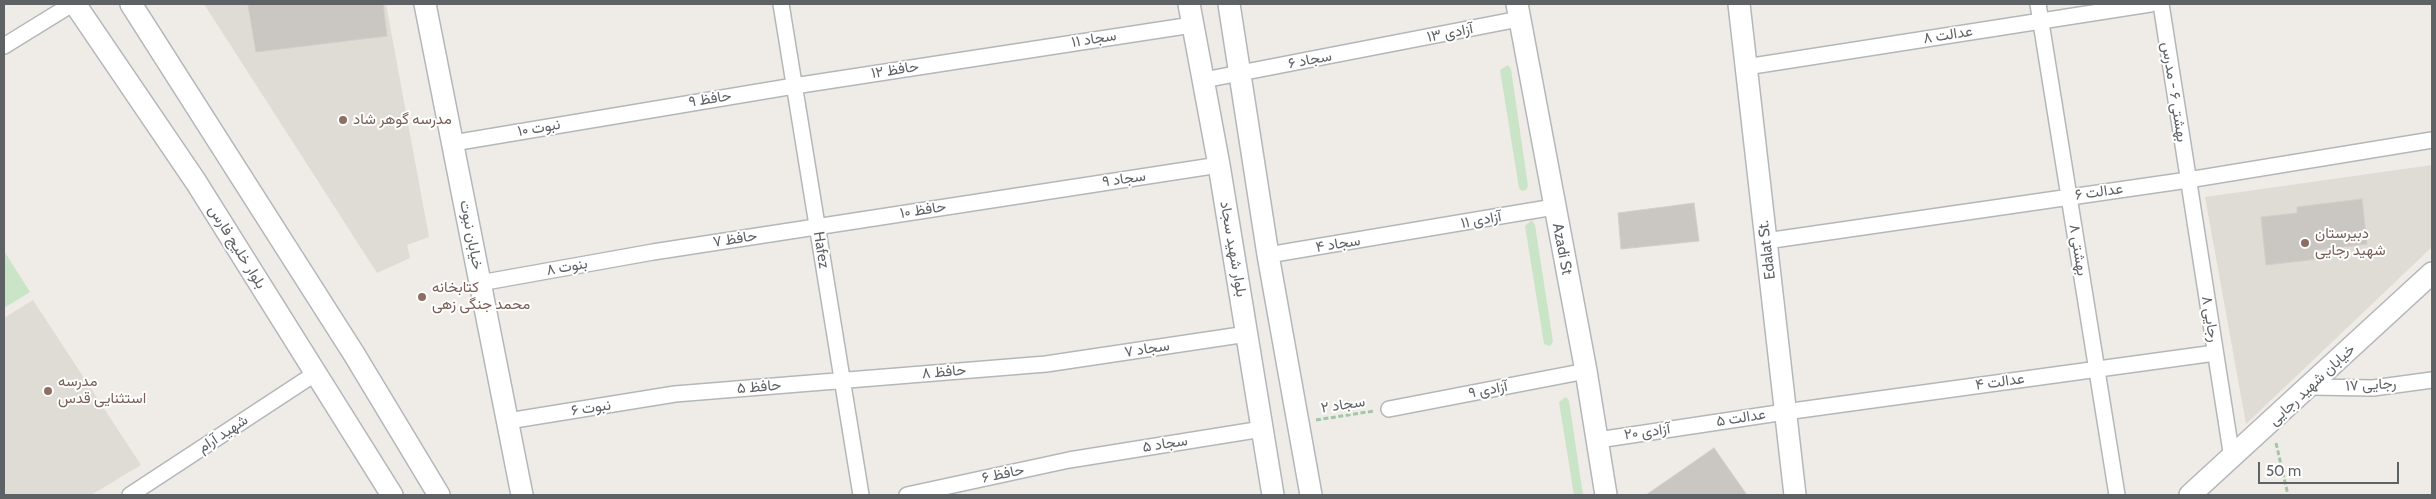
<!DOCTYPE html>
<meta charset="utf-8">
<style>
body{margin:0}
#map{position:relative;width:2436px;height:499px;overflow:hidden;background:#efece7;font-family:Cabin,sans-serif}
canvas{display:block}
.frame{position:absolute;inset:0;border:5px solid #5e6265;pointer-events:none}
.scale{position:absolute;left:2258px;top:462px;width:141px;height:22px;box-sizing:border-box;border:2px solid #5e6265;border-top:0;padding-left:6px;font-size:15px;line-height:18px;white-space:nowrap;color:#5e6265;-webkit-text-stroke:4px #fff;paint-order:stroke}
</style>
<div id="map">
<canvas width="2436" height="499"></canvas>
<div class="frame"></div>
<div class="scale">50 m</div>
</div>
<script>
const g = document.querySelector('canvas').getContext('2d');
g.lineJoin = 'round';
function fill(path, color) { g.fillStyle = color; g.fill(path, 'evenodd'); }
const poly = rows => new Path2D(rows.map(r => 'M' + r).join(''));
function trace(path, color, width, dash) { g.strokeStyle = color; g.lineWidth = width; g.lineCap = dash ? 'butt' : 'round'; g.setLineDash(dash || []); g.stroke(path); }
function drawText(font, color, halo, rows, align = 'center') {
  g.font = font + ' Cabin,Vazirmatn,sans-serif'; g.lineWidth = 4; g.setLineDash([]); g.textBaseline = 'middle'; g.strokeStyle = halo; g.fillStyle = color; for (const [text, x, y, turn = 0] of rows) {
    g.save(); g.translate(x, y); g.rotate((+turn || 0) * Math.PI / 180); g.textAlign = isNaN(turn) ? turn : align; if (halo) g.strokeText(text, 0, 0); g.fillText(text, 0, 0); g.restore();
  }
}
const education = poly([
 [204,4,386,4,429,237,407,245,410,258,377,273],
 [2432,165,2432,247,2246,424,2205,197],
 [33,300,141,465,91,495,4,495,4,318]
]);
const green = poly([
 [1508,65,1511,69,1528,186,1526,190,1522,191,1519,188,1500,70],
 [1532,220,1535,225,1553,342,1550,346,1544,344,1525,226],
 [4,251,30,292,4,308],
 [1566,397,1569,401,1583,495,1574,495,1559,402]
]);
const building = poly([
 [263,4,383,4,387,36,256,52,248,5,263,4],
 [2362,199,2367,244,2317,250,2318,259,2266,265,2261,217,2297,213,2297,207,2362,199],
 [1694,203,1699,241,1621,249,1618,213,1694,203],
 [1714,448,1747,495,1646,495,1714,448]
]);
const path = poly([
 [1316,420,1374,411],
 [2276,443,2288,495]
]);
const street = poly([
 [781,4,861,495],
 [2038,4,2117,495],
 [2161,4,2232,458],
 [4,46,72,4],
 [1746,67,2150,4],
 [1204,80,1519,19],
 [453,143,794,86,1192,25],
 [1766,241,2188,180,2432,140],
 [1268,255,1554,207],
 [480,283,653,252,1219,165],
 [2310,387,2373,388,2432,380],
 [1389,409,1586,371],
 [508,421,675,394,1046,364,1247,334],
 [1598,440,1785,412,2215,353],
 [130,495,316,373],
 [907,495,1069,460,1262,429]
]);
const secondary = poly([
 [75,4,196,182,392,495],
 [131,4,354,354,439,495],
 [425,4,522,495],
 [1189,4,1219,165,1273,495],
 [1229,4,1268,255,1311,495],
 [1517,4,1586,371,1606,495],
 [1739,4,1795,495],
 [2190,495,2432,273]
]);
const markers = [
 [343,120,5,"#8d6e63"],
 [2305,243,5,"#8d6e63"],
 [422,297,5,"#8d6e63"],
 [48,391,5,"#8d6e63"]
];
const streetNames = [
 ["آزادی ۱۳",1450,33,-11],
 ["عدالت ۸",1948,35,-9],
 ["سجاد ۱۱",1094,39,-9],
 ["سجاد ۶",1310,60,-11],
 ["حافظ ۱۲",895,70,-9],
 ["بهشتی ۶ - مدرس",2174,92,81],
 ["حافظ ۹",710,99,-9],
 ["نبوت ۱۰",539,128,-10],
 ["سجاد ۹",1124,179,-8],
 ["عدالت ۶",2099,192,-8],
 ["حافظ ۱۰",923,210,-9],
 ["آزادی ۱۱",1481,220,-10],
 ["خیابان نبوت",471,235,79],
 ["حافظ ۷",735,239,-9],
 ["سجاد ۴",1338,244,-9],
 ["بلوار خلیج فارس",237,247,58],
 ["بلوار شهید سجاد",1233,249,80],
 ["Azadi St",1562,249,79],
 ["Hafez",821,250,81],
 ["Edalat St.",1767,250,-97],
 ["بهشتی ۸",2078,250,81],
 ["بنوت ۸",567,267,-10],
 ["رجایی ۸",2210,319,81],
 ["سجاد ۷",1147,349,-9],
 ["حافظ ۸",944,372,-5],
 ["عدالت ۴",2000,382,-8],
 ["خیابان شهید رجایی",2312,385,-43],
 ["رجایی ۱۷",2371,385,-3],
 ["حافظ ۵",759,387,-5],
 ["آزادی ۹",1488,390,-11],
 ["سجاد ۲",1343,405,-9],
 ["نبوت ۶",591,408,-9],
 ["عدالت ۵",1741,418,-9],
 ["آزادی ۲۰",1647,432,-8],
 ["شهید آرام",223,434,-33],
 ["سجاد ۵",1165,444,-9],
 ["حافظ ۶",1003,474,-12]
];
const educationNames = [
 ["مدرسه گوهر شاد",353,120],
 ["دبیرستان",2315,234],
 ["شهید رجایی",2315,251],
 ["کتابخانه",432,288],
 ["محمد جنگی زهی",432,305],
 ["مدرسه",58,382],
 ["استثنایی قدس",58,399]
];
fill(education, '#dfdbd5');
fill(green, '#c9e4c6');
fill(building, '#cac7c3');
trace(building, '#d3cec6', 1);
trace(street, '#b4b7ba', 18);
trace(secondary, '#b3b6ba', 24);
trace(path, '#a1c6a8', 3, [5, 2.5]);
trace(street, '#fff', 15);
trace(secondary, '#fff', 21);
for (const [x, y, r, color] of markers) { const dot = new Path2D(); dot.arc(x, y, r, 0, 2 * Math.PI); g.fillStyle = color; g.fill(dot); trace(dot, '#fff', 2); }
drawText('15px', '#5e6265', '#fff', streetNames);
drawText('15px', '#785e54', '#fff', educationNames, 'left');
</script>
